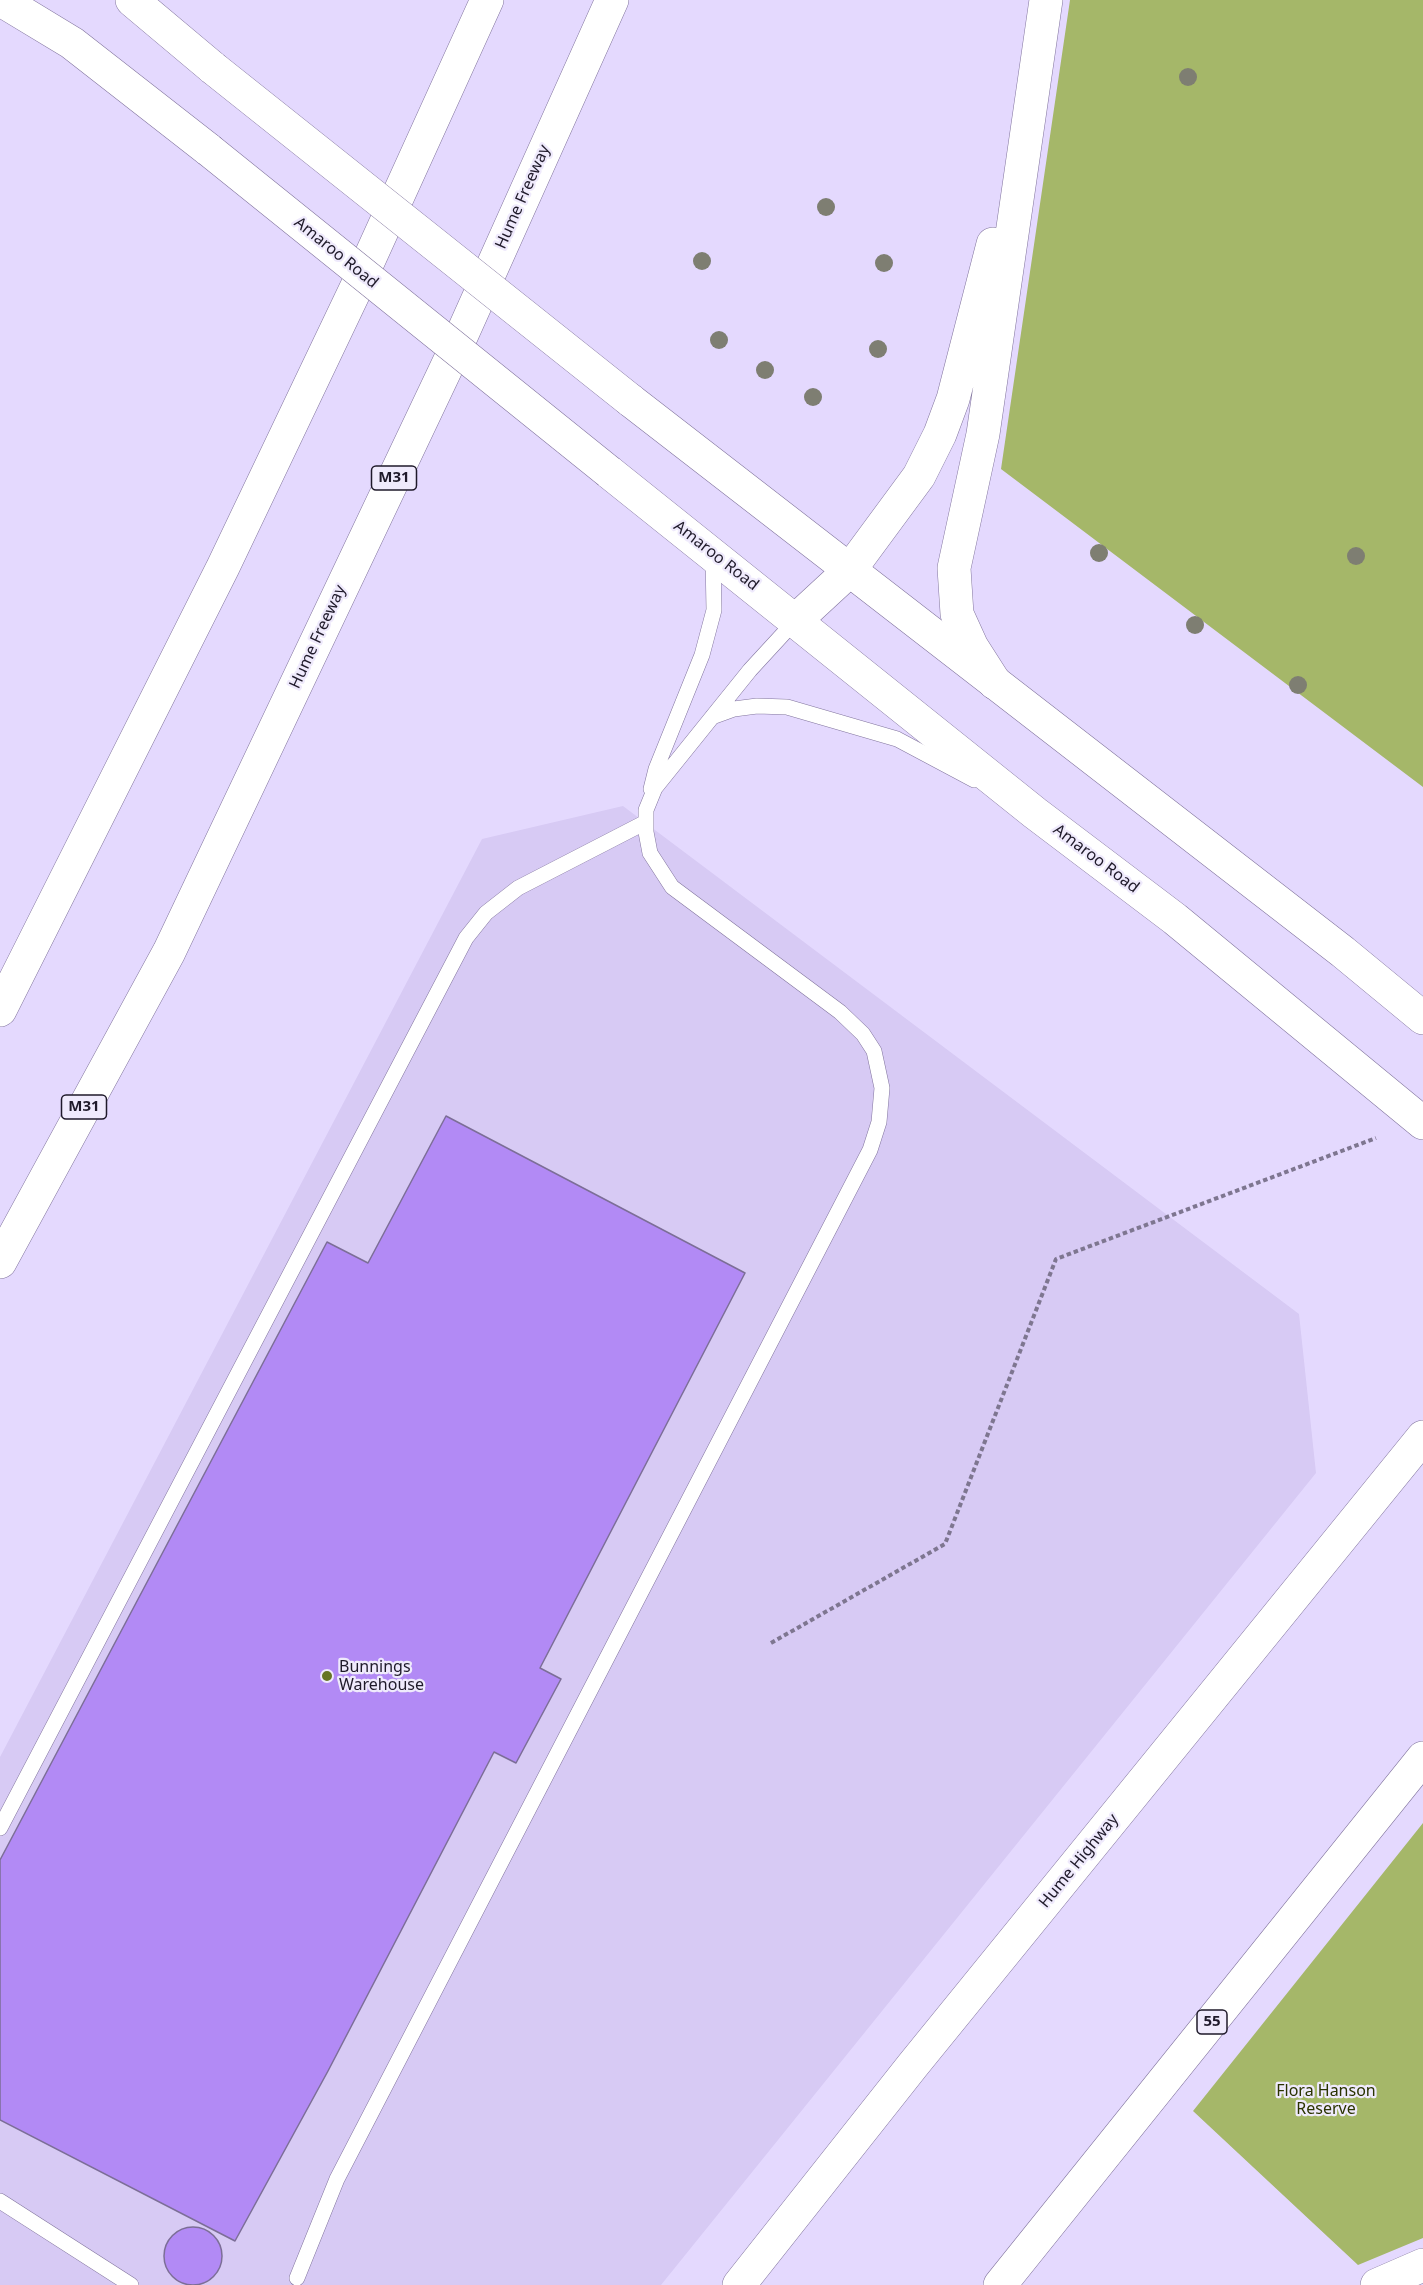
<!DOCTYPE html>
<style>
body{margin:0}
canvas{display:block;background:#e4d9fe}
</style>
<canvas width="1423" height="2285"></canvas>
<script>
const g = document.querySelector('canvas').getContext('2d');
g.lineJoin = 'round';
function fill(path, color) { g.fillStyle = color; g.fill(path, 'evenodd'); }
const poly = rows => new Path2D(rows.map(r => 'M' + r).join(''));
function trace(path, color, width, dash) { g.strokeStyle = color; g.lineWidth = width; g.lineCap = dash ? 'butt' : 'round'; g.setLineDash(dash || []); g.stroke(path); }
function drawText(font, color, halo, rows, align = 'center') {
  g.font = font + ' "Noto Sans",sans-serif'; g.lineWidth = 4.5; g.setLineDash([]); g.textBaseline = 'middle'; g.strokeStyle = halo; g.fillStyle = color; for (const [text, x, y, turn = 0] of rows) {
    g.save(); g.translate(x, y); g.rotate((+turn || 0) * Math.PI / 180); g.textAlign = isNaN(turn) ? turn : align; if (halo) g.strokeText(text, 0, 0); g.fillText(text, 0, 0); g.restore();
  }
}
const built = poly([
 [623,806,1299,1314,1316,1473,661,2285,0,2285,0,1757,482,839]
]);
const green = poly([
 [1070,0,1423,0,1423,787,1001,469],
 [1423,1823,1423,2238,1358,2265,1193,2111]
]);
const building = poly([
 [446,1116,745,1273,540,1668,561,1679,516,1763,494,1752,328,2071,235,2241,0,2120,0,1860,327,1242,368,1263,446,1116],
 '164 2256a29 29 0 1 1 58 0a29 29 0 1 1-58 0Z'
]);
const path = poly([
 [771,1643,945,1544,1056,1259,1376,1138]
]);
const service = poly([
 [712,717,734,709,757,706,787,707,897,739,974,780],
 [651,789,656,769,702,655,714,610,713,558],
 [0,1828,466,938,486,913,518,888,646,822],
 [0,2201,131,2285],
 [297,2278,337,2179,870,1150,879,1122,882,1088,874,1051,863,1034,840,1012,672,887,650,853,646,832,646,810,655,788,750,670,796,620]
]);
const tertiary = poly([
 [1377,2285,1423,2265]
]);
const primary = poly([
 [1,0,72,43,209,150],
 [132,0,213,68],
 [630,400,1343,952,1423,1018],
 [609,472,1035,813,1175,919,1423,1123],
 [796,620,849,571]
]);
const trunk = poly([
 [739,2285,913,2065,1423,1437],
 [1000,2285,1423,1758]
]);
const motorway = poly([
 [849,571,919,476,940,434,953,399,993,244],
 [995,683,972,647,957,614,954,568,983,434,1046,0],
 [0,1010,223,567,358,284,487,0],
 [0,1262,169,952,460,339,612,0]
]);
const primaryBridge = poly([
 [213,68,630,400],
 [209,150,609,472]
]);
const trees = [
 [1188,77],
 [826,207],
 [702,261],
 [884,263],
 [719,340],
 [878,349],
 [765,370],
 [813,397],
 [1099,553],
 [1356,556],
 [1195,625],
 [1298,685]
];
const markers = [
 [327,1676,6,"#667523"]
];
const shields = [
 [394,478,45],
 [84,1107,45],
 [1212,2022,30]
];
const shieldNames = [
 ["M31",394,478],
 ["M31",84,1107],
 ["55",1212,2022]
];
const streetNames = [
 ["Hume Freeway",523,197,-66],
 ["Amaroo Road",336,253,39],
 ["Amaroo Road",716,556,38],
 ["Hume Freeway",318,637,-65],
 ["Amaroo Road",1096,859,37],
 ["Hume Highway",1079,1861,-51]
];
const poiNames = [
 ["Bunnings",339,1667],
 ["Warehouse",339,1685]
];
const parkNames = [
 ["Flora Hanson",1326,2091],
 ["Reserve",1326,2109]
];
fill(built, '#d7caf4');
fill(green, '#a5b769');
fill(building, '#b28af5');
trace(building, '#7c6e97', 1.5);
trace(service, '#82759e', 16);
trace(tertiary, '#82759e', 34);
trace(primary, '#82759e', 34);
trace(trunk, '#82759e', 34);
trace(motorway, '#82759e', 34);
trace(path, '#7e7690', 4, [4.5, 3]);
trace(service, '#fff', 15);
trace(tertiary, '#fff', 33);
trace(primary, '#fff', 33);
trace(trunk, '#fff', 33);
trace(motorway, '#fff', 33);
trace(primaryBridge, '#82759e', 34, []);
trace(primaryBridge, '#fff', 33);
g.fillStyle = '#7e7e72';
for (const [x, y] of trees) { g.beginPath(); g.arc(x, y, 9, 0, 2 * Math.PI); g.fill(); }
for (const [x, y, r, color] of markers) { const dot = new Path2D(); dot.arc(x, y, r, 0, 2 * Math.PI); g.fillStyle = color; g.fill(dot); trace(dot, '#efeafc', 2); }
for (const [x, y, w] of shields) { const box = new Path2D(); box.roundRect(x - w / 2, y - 12, w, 24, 4.5); g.fillStyle = '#efeafc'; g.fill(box); trace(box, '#1f1a2a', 1.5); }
drawText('bold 15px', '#1f1a2a', null, shieldNames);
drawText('16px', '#1f1a2a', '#efeafc', streetNames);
drawText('16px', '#1f1a2a', '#efeafc', poiNames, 'left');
drawText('16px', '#2a3300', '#efeafc', parkNames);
</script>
